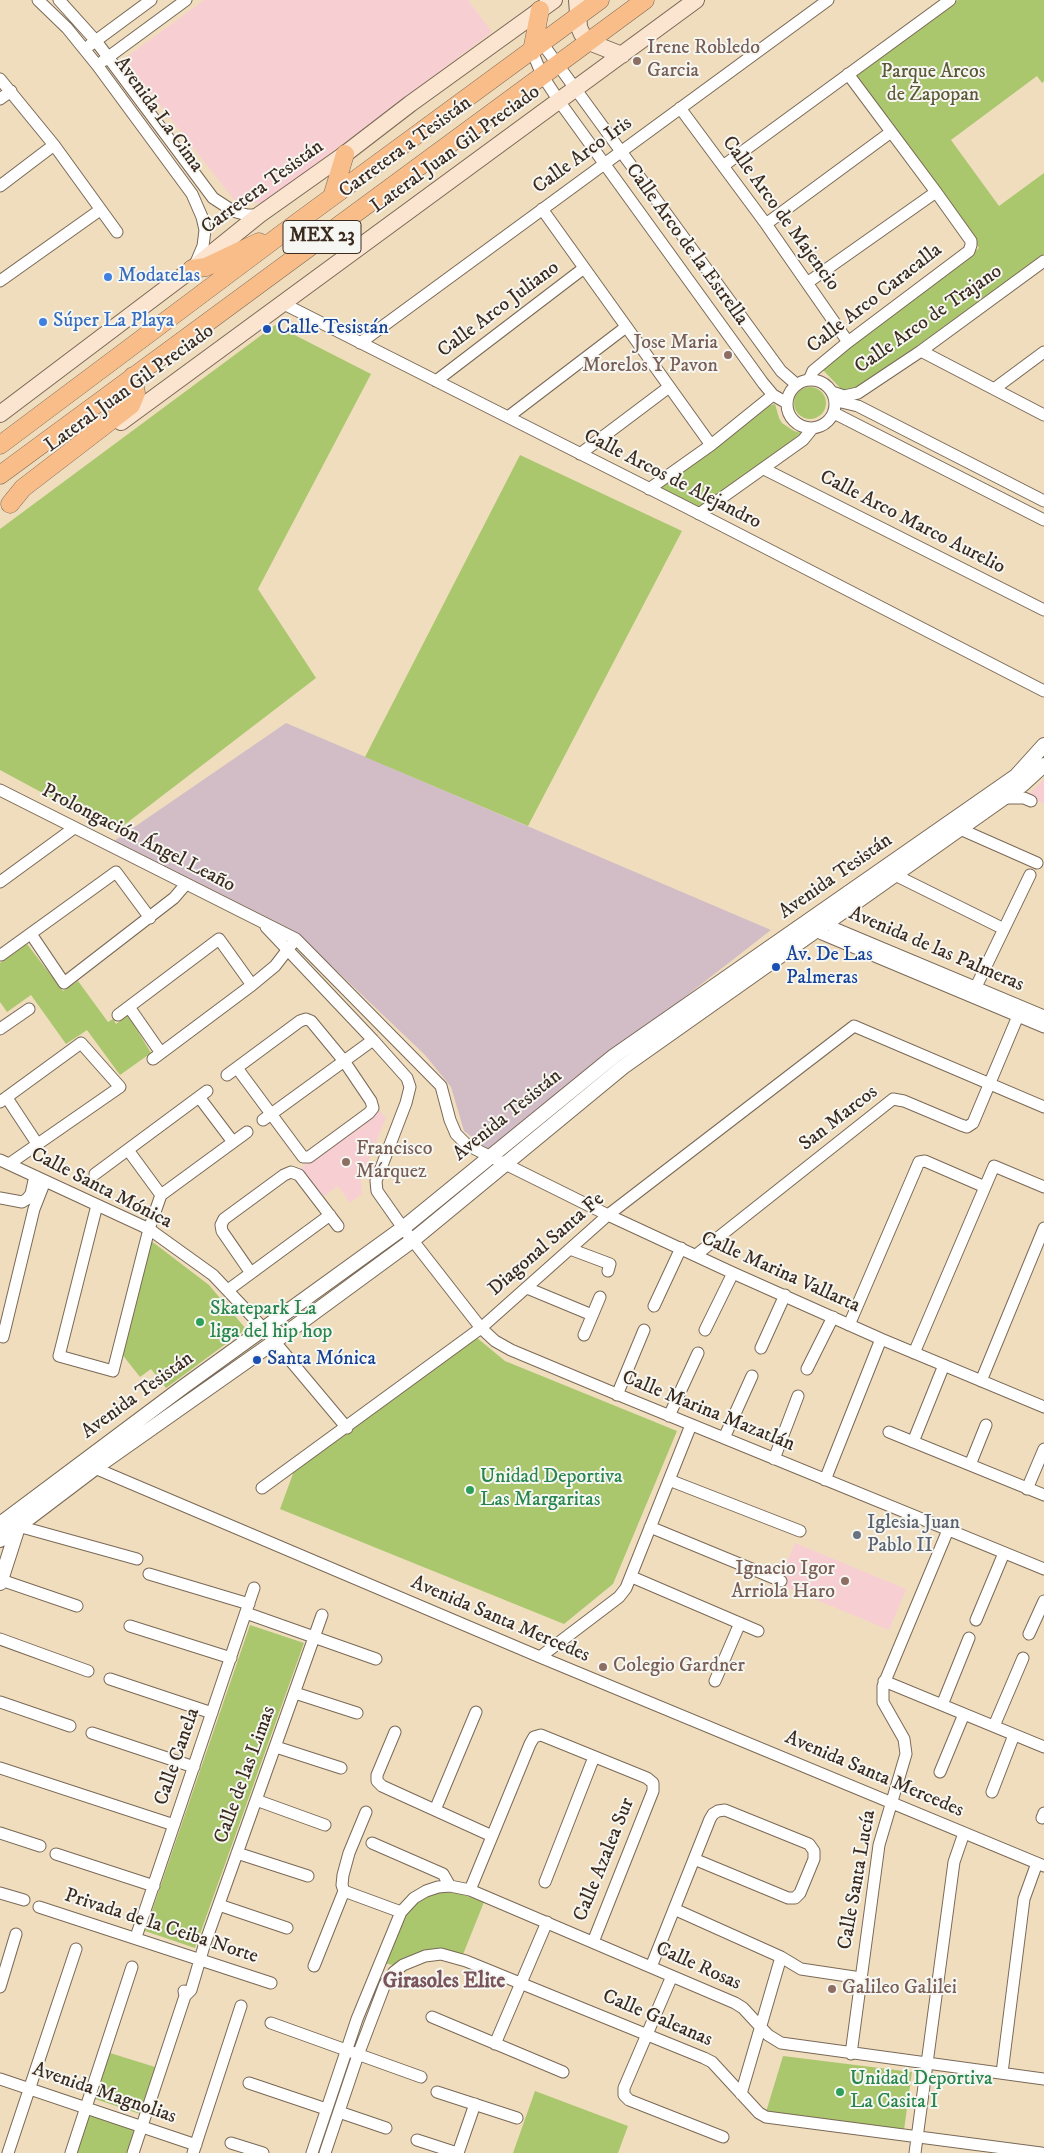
<!DOCTYPE html>
<meta charset="utf-8">
<style>
body{margin:0}
canvas{display:block;background:#f0ddbe}
</style>
<canvas width="1044" height="2153"></canvas>
<script>
const g = document.querySelector('canvas').getContext('2d');
g.lineJoin = 'round';
function fill(path, color) { g.fillStyle = color; g.fill(path, 'evenodd'); }
const poly = rows => new Path2D(rows.map(r => 'M' + r).join(''));
function trace(path, color, width, dash) { g.strokeStyle = color; g.lineWidth = width; g.lineCap = dash ? 'butt' : 'round'; g.setLineDash(dash || []); g.stroke(path); }
function drawText(font, color, halo, rows, align = 'center') {
  g.font = font + ' "IM FELL DW Pica",serif'; g.lineWidth = 4; g.setLineDash([]); g.textBaseline = 'middle'; g.strokeStyle = halo; g.fillStyle = color; for (const [text, x, y, turn = 0] of rows) {
    g.save(); g.translate(x, y); g.rotate((+turn || 0) * Math.PI / 180); g.textAlign = isNaN(turn) ? turn : align; if (halo) g.strokeText(text, 0, 0); g.fillText(text, 0, 0); g.restore();
  }
}
const built = poly([
 [204,0,468,0,492,32,263,204,234,200,124,59],
 [1044,779,1044,804,1027,796],
 [379,1110,386,1118,361,1179,362,1194,350,1203,338,1186,320,1199,298,1170],
 [795,1543,906,1589,889,1630,778,1584]
]);
const industrial = poly([
 [286,723,771,930,488,1150,464,1131,451,1087,425,1055,298,934,114,841]
]);
const green = poly([
 [958,0,1044,0,1044,81,1042,83,1037,76,951,140,999,206,1044,173,1044,254,917,346,847,395,821,368,979,248,853,76],
 [275,325,371,374,258,589,316,678,115,832,0,770,0,529],
 '794 403a16 16 0 1 1 32 0a16 16 0 1 1-32 0Z',
 [775,404,779,418,782,423,794,431,801,433,760,466,698,509,659,489,765,407],
 [520,455,682,531,528,826,365,757],
 [27,944,63,991,78,981,108,1022,113,1019,116,1024,128,1015,151,1053,120,1075,87,1030,66,1044,31,995,7,1012,0,1002,0,963],
 [150,1240,209,1285,246,1329,166,1388,151,1369,140,1377,121,1353],
 [476,1337,505,1361,677,1431,613,1584,564,1624,280,1509,294,1471],
 [250,1625,304,1643,195,1948,145,1931],
 [437,1892,458,1893,484,1902,462,1957,451,1953,398,1966,383,1963,404,1914,416,1902],
 [107,2052,155,2067,140,2114,92,2098],
 [783,2056,912,2072,904,2130,766,2112],
 [535,2091,628,2126,618,2153,513,2153],
 [88,2111,137,2127,129,2153,74,2153]
]);
const minor = poly([
 [38,0,67,28,97,65,192,194,202,217,205,230,203,246,195,265],
 [59,0,96,41,213,198,233,211,247,215,259,215],
 [542,43,781,371,797,385],
 [90,45,151,0],
 [532,51,542,75,559,101,763,383,773,395,787,403],
 [103,61,186,0],
 [0,79,54,145,117,232],
 [0,99,11,91],
 [680,108,766,224,848,342],
 [723,166,950,0],
 [0,186,54,145],
 [542,209,711,445],
 [766,224,891,132],
 [0,281,100,210],
 [807,283,936,192],
 [282,303,686,507,1044,691],
 [360,343,828,0],
 [921,351,1044,415],
 '787 404a24 24 0 1 1 48 0a24 24 0 1 1-48 0Z',
 [809,380,813,371,848,342,969,251,971,245,971,241,936,192,848,74],
 [436,381,584,268],
 [994,389,1044,352],
 [832,392,844,396,858,393,921,351,1044,261],
 [837,401,858,406,1044,501],
 [834,413,1044,520],
 [508,417,626,327],
 [580,454,669,387],
 [764,469,1044,610],
 [649,489,711,445,773,395],
 [699,514,803,440,812,429],
 [0,790,296,939,441,1086,450,1120,456,1134,467,1145,608,1215,733,1273,881,1339,1044,1407],
 [1003,798,1024,798,1031,801],
 [960,829,1037,863],
 [895,875,1004,929],
 [0,882,74,828],
 [823,917,834,928,1044,1016],
 [813,925,822,934,1044,1027],
 [266,927,373,1040,407,1078,410,1087,406,1103,376,1181,377,1191,403,1228,481,1328,495,1341,511,1350,614,1393,1044,1569],
 [31,934,64,983,174,898,186,884],
 [1,955,116,872,150,918],
 [972,995,1030,875],
 [129,1007,161,1053],
 [118,1015,219,939,252,985],
 [0,1029,29,1009],
 [153,1059,252,985,275,966,292,944],
 [227,1075,300,1021,306,1019,311,1021,344,1061,371,1101,373,1108,369,1113,309,1157,303,1157,237,1068],
 [199,1097,233,1142],
 [7,1098,38,1145],
 [0,1102,81,1043,120,1087,9,1164],
 [263,1120,373,1040],
 [128,1150,161,1195],
 [0,1160,149,1229,213,1275,264,1329,347,1428],
 [95,1174,207,1091],
 [0,1198,22,1202,27,1199,31,1194,35,1176],
 [97,1205,59,1356,113,1371,149,1229,161,1195,247,1132],
 [570,1249,610,1264,608,1271],
 [696,1255,893,1099,904,1101,961,1125,967,1127,973,1123,1018,1016],
 [251,1273,222,1231,221,1225,224,1219,284,1175,291,1172,299,1175,338,1226],
 [527,1288,592,1315],
 [228,1290,330,1215],
 [654,1306,681,1248],
 [849,1325,919,1162,925,1161,985,1187],
 [705,1330,733,1273],
 [584,1335,600,1297],
 [3,1337,34,1209,45,1181],
 [761,1348,785,1295],
 [914,1353,994,1166,1044,1187],
 [807,1369,833,1317],
 [981,1381,1044,1228],
 [617,1395,644,1330],
 [669,1416,698,1353],
 [889,1432,1044,1495],
 [724,1438,752,1376],
 [913,1442,944,1365],
 [774,1459,798,1396],
 [970,1465,986,1425],
 [90,1466,540,1657,1044,1866],
 [669,1480,800,1531],
 [825,1480,881,1339],
 [262,1488,481,1328,608,1215,854,1026,1044,1107],
 [1027,1489,1044,1449],
 [18,1526,137,1559],
 [650,1527,781,1581],
 [149,1574,249,1604],
 [632,1577,758,1631],
 [1,1580,77,1606],
 [246,1613,376,1659],
 [976,1620,1004,1553],
 [130,1626,231,1658],
 [1029,1634,1044,1601],
 [0,1639,88,1671],
 [540,1657,619,1597,626,1588,691,1425],
 [110,1679,212,1713],
 [715,1681,740,1623],
 [884,1681,1044,1747],
 [295,1693,357,1713],
 [0,1702,70,1726],
 [942,1705,969,1638],
 [994,1726,1023,1658],
 [395,1732,377,1775,377,1781,382,1786,492,1836],
 [92,1733,194,1767],
 [276,1747,341,1768],
 [0,1768,174,1825],
 [940,1772,964,1714],
 [992,1792,1014,1735],
 [256,1800,325,1825],
 [435,1810,476,1712],
 [1042,1818,1044,1813],
 [0,1833,40,1846],
 [372,1843,443,1874,450,1886],
 [237,1853,308,1876],
 [56,1854,154,1886],
 [545,1882,594,1757],
 [470,1890,530,1744,534,1737,541,1735,647,1778,653,1783,653,1791,593,1942],
 [344,1891,401,1912],
 [0,1893,24,1900],
 [219,1905,287,1928],
 [39,1907,271,1983],
 [674,1909,781,1957,801,1969,861,1978],
 [136,1937,254,1588],
 [314,1966,344,1891,342,1885,343,1875,349,1853,366,1812],
 [651,1967,710,1819,713,1814,718,1811,725,1810,809,1844,814,1851,814,1859,800,1893,795,1898,788,1898,694,1859],
 [672,1976,624,2088,624,2095,629,2100,723,2137],
 [0,1987,16,1934],
 [185,1996,191,1990,204,1946,322,1615],
 [432,2017,563,2072],
 [271,2023,421,2077],
 [495,2044,547,1922],
 [851,2054,879,1845,906,1754,904,1739,883,1702,883,1686,948,1530],
 [1002,2073,1024,1899,1037,1863],
 [0,2079,196,2145],
 [249,2083,326,2109],
 [437,2092,517,2118],
 [741,2094,781,1957],
 [339,2112,386,2128],
 [417,2140,457,2153],
 [231,2143,263,2153],
 [8,2153,76,1949],
 [71,2153,132,1967],
 [133,2153,185,1996,184,1991],
 [193,2153,241,2006],
 [312,2153,357,2019,401,1912,414,1898,426,1891,438,1887,450,1886,470,1890,735,2003,743,2008,768,2035,781,2043,1044,2079],
 [325,2153,358,2055,385,1984,394,1972,403,1965,425,1956,441,1954,466,1961,704,2058,712,2062,759,2113,766,2117,1041,2153],
 [458,2153,475,2104],
 [915,2153,954,1862,964,1833]
]);
const tertiary = poly([
 [0,1524,183,1387,403,1228,614,1056,1016,776,1044,745],
 [0,1540,95,1468,274,1342,413,1240,623,1067,1022,785,1044,765],
 [0,1583,19,1524]
]);
const secondary = poly([
 [577,0,579,27,582,34,589,42,622,55],
 [0,414,192,269,259,215,345,154,410,104,554,0],
 [121,422,696,0]
]);
const primary = poly([
 [532,51,540,10],
 [332,197,345,154],
 [192,269,206,267,259,242],
 [0,445,287,230,600,0],
 [0,475,645,0],
 [10,504,23,488,131,405,136,393,133,376]
]);
const markers = [
 [637,61,5,"#8d6e63"],
 [108,277,5,"#3f7fe0"],
 [43,322,5,"#3f7fe0"],
 [267,329,5,"#1a4fb4"],
 [728,355,5,"#8d6e63"],
 [776,967,5,"#1a4fb4"],
 [346,1162,5,"#8d6e63"],
 [200,1322,5,"#2e9e5b"],
 [257,1360,5,"#1a4fb4"],
 [470,1490,5,"#2e9e5b"],
 [857,1535,5,"#6b7280"],
 [845,1581,5,"#8d6e63"],
 [603,1667,5,"#8d6e63"],
 [832,1989,5,"#8d6e63"],
 [840,2092,5,"#2e9e5b"]
];
const shields = [
 [322,237,78]
];
const shieldNames = [
 ["MEX 23",322,237]
];
const educationNames = [
 ["Irene Robledo",647,49],
 ["Garcia",647,72],
 ["Jose Maria",718,344,"right"],
 ["Morelos Y Pavon",718,367,"right"],
 ["Francisco",356,1150],
 ["Márquez",356,1173],
 ["Ignacio Igor",835,1570,"right"],
 ["Arriola Haro",835,1593,"right"],
 ["Colegio Gardner",613,1667],
 ["Galileo Galilei",842,1989]
];
const parkNames = [
 ["Parque Arcos",933,73],
 ["de Zapopan",933,96]
];
const streetNames = [
 ["Avenida La Cima",158,115,54],
 ["Carretera a Tesistán",406,148,-36],
 ["Lateral Juan Gil Preciado",456,150,-36],
 ["Calle Arco Iris",583,156,-36],
 ["Carretera Tesistán",263,188,-36],
 ["Calle Arco de Majencio",780,214,54],
 ["Calle Arco de la Estrella",686,245,54],
 ["Calle Arco Caracalla",875,299,-38],
 ["Calle Arco Juliano",499,310,-37],
 ["Calle Arco de Trajano",929,320,-35],
 ["Lateral Juan Gil Preciado",130,389,-36],
 ["Calle Arcos de Alejandro",672,480,27],
 ["Calle Arco Marco Aurelio",912,523,27],
 ["Prolongación Ángel Leaño",138,839,27],
 ["Avenida Tesistán",836,877,-35],
 ["Avenida de las Palmeras",936,950,23],
 ["Avenida Tesistán",508,1116,-39],
 ["San Marcos",839,1119,-38],
 ["Calle Santa Mónica",101,1189,27],
 ["Diagonal Santa Fe",547,1245,-41],
 ["Calle Marina Vallarta",780,1273,24],
 ["Avenida Tesistán",138,1396,-36],
 ["Calle Marina Mazatlán",708,1412,22],
 ["Avenida Santa Mercedes",500,1620,23],
 ["Calle Canela",178,1757,-71],
 ["Calle de las Limas",246,1775,-70],
 ["Avenida Santa Mercedes",874,1775,23],
 ["Calle Azalea Sur",605,1860,-68],
 ["Calle Santa Lucía",858,1880,-80],
 ["Privada de la Ceiba Norte",161,1927,18],
 ["Calle Rosas",698,1967,24],
 ["Calle Galeanas",657,2019,23],
 ["Avenida Magnolias",104,2094,19]
];
const shopNames = [
 ["Modatelas",118,277],
 ["Súper La Playa",53,322]
];
const transitNames = [
 ["Calle Tesistán",277,329],
 ["Av. De Las",786,956],
 ["Palmeras",786,979],
 ["Santa Mónica",267,1360]
];
const leisureNames = [
 ["Skatepark La",210,1310],
 ["liga del hip hop",210,1333],
 ["Unidad Deportiva",480,1478],
 ["Las Margaritas",480,1501],
 ["Unidad Deportiva",850,2080],
 ["La Casita I",850,2103]
];
const worshipNames = [
 ["Iglesia Juan",867,1524],
 ["Pablo II",867,1547]
];
const neighbourhoodNames = [
 ["Girasoles Elite",444,1983]
];
fill(built, '#f7cfd3');
fill(industrial, '#d2bdc7');
fill(green, '#aac76e');
trace(minor, '#7a6956', 13);
trace(tertiary, '#7a6956', 16);
trace(secondary, '#7a6956', 18);
trace(primary, '#7a6956', 19);
trace(minor, '#fff', 11);
trace(tertiary, '#fff', 14);
trace(secondary, '#fce5d0', 16);
trace(primary, '#f8bd89', 18);
for (const [x, y, r, color] of markers) { const dot = new Path2D(); dot.arc(x, y, r, 0, 2 * Math.PI); g.fillStyle = color; g.fill(dot); trace(dot, '#f6f6f2', 2); }
for (const [x, y, w] of shields) { const box = new Path2D(); box.roundRect(x - w / 2, y - 16.5, w, 33, 4); g.fillStyle = '#f6f6f2'; g.fill(box); trace(box, '#3b2a1e', 1); }
drawText('bold 19px', '#3b2a1e', null, shieldNames);
drawText('20px', '#785e54', '#f6f6f2', educationNames, 'left');
drawText('20px', '#5c5936', '#f6f6f2', parkNames);
drawText('20px', '#3b2a1e', '#f6f6f2', streetNames);
drawText('20px', '#366cbe', '#f6f6f2', shopNames, 'left');
drawText('20px', '#164399', '#f6f6f2', transitNames, 'left');
drawText('20px', '#27864d', '#f6f6f2', leisureNames, 'left');
drawText('20px', '#5b616d', '#f6f6f2', worshipNames, 'left');
drawText('bold 21px', '#79545a', '#f6f6f2', neighbourhoodNames);
</script>
